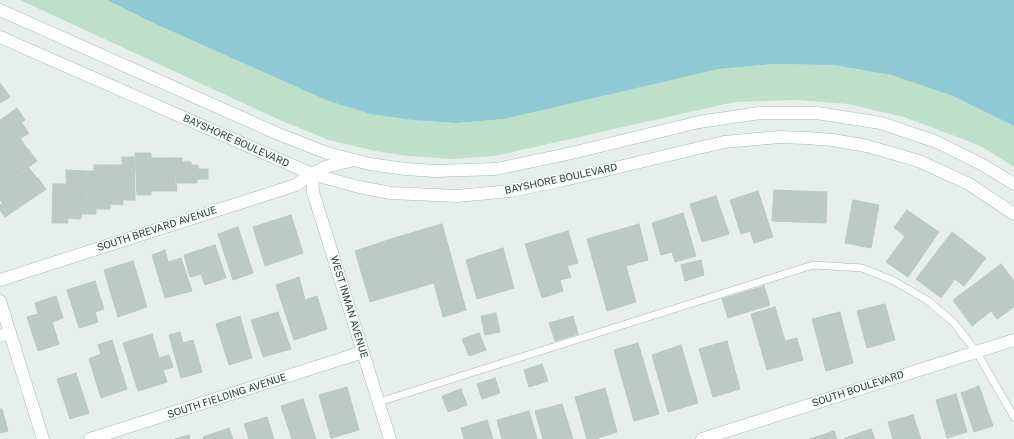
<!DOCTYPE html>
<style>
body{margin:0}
canvas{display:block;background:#e6efeb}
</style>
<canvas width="1014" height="439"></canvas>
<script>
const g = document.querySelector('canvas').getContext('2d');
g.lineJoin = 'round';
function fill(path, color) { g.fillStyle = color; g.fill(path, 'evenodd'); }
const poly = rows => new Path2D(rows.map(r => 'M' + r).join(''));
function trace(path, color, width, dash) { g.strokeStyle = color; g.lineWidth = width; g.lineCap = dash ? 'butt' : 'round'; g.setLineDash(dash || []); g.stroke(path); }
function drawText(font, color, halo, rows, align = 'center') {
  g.font = font + ' "Public Sans",sans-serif'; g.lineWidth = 3; g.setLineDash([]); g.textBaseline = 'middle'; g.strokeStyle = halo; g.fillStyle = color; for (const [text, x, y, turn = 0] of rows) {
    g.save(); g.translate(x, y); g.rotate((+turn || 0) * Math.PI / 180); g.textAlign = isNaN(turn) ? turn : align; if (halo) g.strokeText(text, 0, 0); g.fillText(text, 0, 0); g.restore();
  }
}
const green = poly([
 [20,0,107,0,151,22,326,100,370,114,412,120,456,123,504,119,719,69,773,64,833,65,891,75,953,96,1014,126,1014,167,984,148,968,141,904,117,848,104,798,100,734,102,495,156,452,159,408,156,375,151,329,140,282,121]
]);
const water = poly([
 [107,0,1014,0,1014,126,953,96,891,75,833,65,773,64,719,69,504,119,456,123,412,120,370,114,326,100,151,22]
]);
const building = poly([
 [0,83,10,97,0,103,0,83],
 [17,108,25,120,0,136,0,120,17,108],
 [21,122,29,133,0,152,0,137,21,122],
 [20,138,28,150,0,169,0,152,20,138],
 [28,149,37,161,0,187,0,169,28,149],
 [135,153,151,153,151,195,137,195,135,153],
 [122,157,134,157,135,200,123,200,122,157],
 [151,158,174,158,177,191,151,191,151,158],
 [174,158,182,158,182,162,191,162,191,165,198,165,198,169,208,169,208,179,197,179,197,183,175,183,174,158],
 [94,165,109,165,110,209,96,209,94,165],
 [109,165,122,165,123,205,110,204,109,165],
 [29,168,37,178,2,203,0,200,0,188,29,168],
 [66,170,82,171,81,219,68,218,66,170],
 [82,171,94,171,96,214,81,214,82,171],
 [38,178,46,189,5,217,0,210,0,205,38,178],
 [53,184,66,184,68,223,52,223,53,184],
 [774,190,827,192,826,223,772,221,774,190],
 [758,191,773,237,754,243,750,231,741,234,730,200,758,191],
 [716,196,729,234,702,242,690,204,716,196],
 [853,200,879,205,871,248,845,243,853,200],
 [907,210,939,232,908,277,886,262,905,236,894,228,907,210],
 [683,213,696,256,675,262,672,252,661,255,652,223,683,213],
 [291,215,303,253,265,266,253,227,291,215],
 [442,224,466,310,443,317,434,283,410,290,394,238,442,224],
 [639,224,648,260,626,266,636,302,607,311,587,239,639,224],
 [238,227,253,273,233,280,218,234,238,227],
 [568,231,578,263,567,266,571,277,560,280,563,291,542,298,525,244,568,231],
 [952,232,986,258,964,286,955,279,941,298,916,279,952,232],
 [394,238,410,290,370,302,355,251,394,238],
 [215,245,226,278,205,285,201,274,190,277,184,255,215,245],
 [503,248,514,288,477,299,466,260,503,248],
 [165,250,168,262,181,258,192,291,165,298,152,255,165,250],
 [701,260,704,275,685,281,681,265,701,260],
 [133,261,147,307,118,317,104,270,133,261],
 [1001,264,1014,281,1014,307,997,319,991,311,972,326,953,300,1001,264],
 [299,277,305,300,317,296,327,329,294,340,276,285,299,277],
 [95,281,104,309,95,312,98,322,79,328,67,290,95,281],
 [764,286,770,305,728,318,722,299,764,286],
 [56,296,63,318,52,322,59,344,38,351,27,317,38,314,35,303,56,296],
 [885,304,895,340,867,348,857,311,885,304],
 [775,307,785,341,797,338,803,360,767,370,751,314,775,307],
 [278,312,291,349,263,357,251,320,278,312],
 [840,312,853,363,826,371,812,319,840,312],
 [496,313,500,332,485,335,481,316,496,313],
 [240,316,252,358,229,365,216,324,240,316],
 [573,316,578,334,555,341,549,323,573,316],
 [180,332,183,343,193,340,202,372,181,378,169,335,180,332],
 [479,333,486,350,469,356,462,339,479,333],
 [152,334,159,358,169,355,173,367,163,370,167,382,138,391,123,343,152,334],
 [112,340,127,389,101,398,89,359,101,354,98,345,112,340],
 [727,341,740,389,713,397,699,349,727,341],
 [638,343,659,414,634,421,614,350,638,343],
 [681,345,698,403,668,412,652,355,681,345],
 [542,364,548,381,529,387,524,370,542,364],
 [76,373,89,413,70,419,57,379,76,373],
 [495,378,500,393,482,399,477,384,495,378],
 [979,386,993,426,974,432,961,393,979,386],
 [347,387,359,430,331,438,319,395,347,387],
 [605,388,617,432,595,439,587,439,575,397,605,388],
 [461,389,467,405,448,412,442,396,461,389],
 [956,394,967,432,947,438,936,400,956,394],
 [303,399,316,439,292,439,281,406,303,399],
 [562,404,573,439,543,439,535,411,562,404],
 [0,409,2,409,8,431,0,433,0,409],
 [529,411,537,439,502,439,497,420,529,411],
 [913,415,921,439,893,439,888,422,913,415],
 [267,417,274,439,249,439,244,424,267,417],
 [487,420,493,439,464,439,461,428,487,420],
 [229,428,233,439,204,439,203,437,229,428],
 [871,429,875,439,845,439,845,438,871,429],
 [834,431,837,439,810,439,834,431],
 [189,435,190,439,175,439,189,435]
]);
const service = poly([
 [379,402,813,265,862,268,892,280,927,300,953,322,976,351,1014,417]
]);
const minor = poly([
 [312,174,313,192,390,439],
 [0,280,296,185,312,174],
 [0,336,10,333],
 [90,439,363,352],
 [702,439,1014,340]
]);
const tertiary = poly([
 [0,301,43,439]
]);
const secondary = poly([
 [0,10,276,133,327,153,370,164,405,169,435,171,496,169,572,153,699,122,760,113,817,113,881,123,937,142,983,165,1014,184],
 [0,37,312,174,359,187,391,193,457,196,510,191,560,181,724,142,779,137,806,138,833,140,867,146,919,161,969,184,1014,214],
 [312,174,325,167,350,161]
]);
const streetNames = [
 ["BAYSHORE BOULEVARD",236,141,24],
 ["BAYSHORE BOULEVARD",561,179,-12],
 ["SOUTH BREVARD AVENUE",157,229,-18],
 ["WEST INMAN AVENUE",349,307,73],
 ["SOUTH BOULEVARD",858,389,-18],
 ["SOUTH FIELDING AVENUE",227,396,-18]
];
fill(green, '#bfe0c8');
fill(water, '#8ec9d4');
fill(building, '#bbcac4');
trace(building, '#b8c9c2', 1);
trace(service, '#a8b8b2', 8);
trace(minor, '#a8b8b2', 13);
trace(tertiary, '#a8b8b2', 13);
trace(secondary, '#a4bbb3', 13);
trace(service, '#fff', 7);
trace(minor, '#fff', 12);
trace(tertiary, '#fff', 12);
trace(secondary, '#fff', 12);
drawText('10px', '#24423a', '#f7fbf9', streetNames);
</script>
